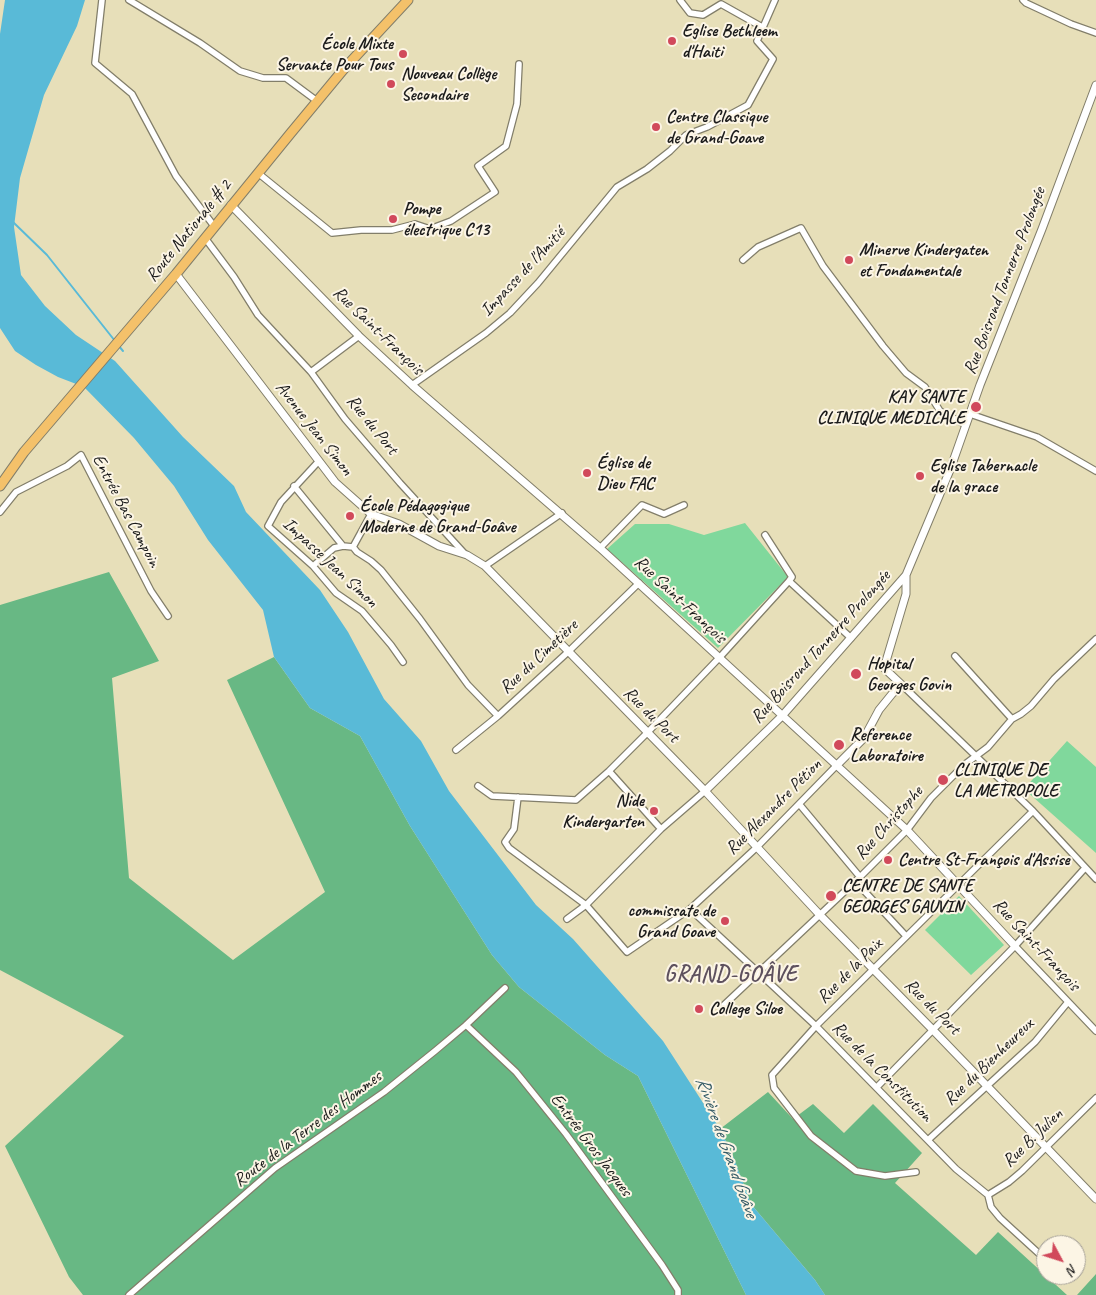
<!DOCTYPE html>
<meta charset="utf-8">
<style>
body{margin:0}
#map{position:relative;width:1096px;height:1295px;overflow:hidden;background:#e7dfb9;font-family:Caveat,sans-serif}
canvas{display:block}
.north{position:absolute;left:1036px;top:1235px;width:50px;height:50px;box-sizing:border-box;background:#fcf5e5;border:1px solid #a29e95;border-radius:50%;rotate:130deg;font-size:14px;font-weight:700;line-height:20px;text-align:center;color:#1c1c1c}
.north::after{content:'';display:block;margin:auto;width:18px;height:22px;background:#d1495b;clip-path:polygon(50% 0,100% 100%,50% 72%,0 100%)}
</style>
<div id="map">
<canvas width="1096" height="1295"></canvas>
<div class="north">N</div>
</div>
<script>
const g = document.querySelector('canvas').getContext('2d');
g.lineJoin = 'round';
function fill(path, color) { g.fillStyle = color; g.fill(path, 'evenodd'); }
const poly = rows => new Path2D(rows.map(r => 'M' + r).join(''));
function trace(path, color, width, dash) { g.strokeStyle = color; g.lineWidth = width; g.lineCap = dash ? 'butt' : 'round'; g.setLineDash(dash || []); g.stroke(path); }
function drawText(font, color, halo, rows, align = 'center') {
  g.font = font + ' Caveat,sans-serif'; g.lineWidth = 4; g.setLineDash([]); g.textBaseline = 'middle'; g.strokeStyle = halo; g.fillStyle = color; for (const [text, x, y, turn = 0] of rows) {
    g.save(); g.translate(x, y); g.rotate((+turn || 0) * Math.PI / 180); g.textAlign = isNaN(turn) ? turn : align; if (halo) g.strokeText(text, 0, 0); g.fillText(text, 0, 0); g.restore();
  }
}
const green = poly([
 [745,523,788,577,718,648,607,549,635,524,669,524,704,535],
 [1067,741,1096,767,1096,853,1024,789],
 [959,896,1004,945,971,975,925,930]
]);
const forest = poly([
 [109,572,159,661,112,678,129,878,233,960,325,892,227,680,274,657,310,708,360,736,410,826,492,955,519,987,605,1055,638,1076,746,1295,83,1295,69,1277,5,1146,124,1036,0,970,0,605],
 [768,1092,793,1119,813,1104,844,1133,873,1104,922,1153,895,1183,976,1255,998,1232,1067,1295,825,1295,815,1280,751,1204,733,1156,720,1129],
 [1096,1274,1096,1295,1077,1295]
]);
const water = poly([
 [5,0,85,0,77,26,44,95,20,178,14,227,21,275,45,306,76,335,115,361,183,437,234,486,246,512,320,590,348,632,384,699,421,741,449,791,536,905,573,939,663,1041,720,1129,733,1156,751,1204,815,1280,825,1295,746,1295,638,1076,605,1055,519,987,492,955,410,826,360,736,310,708,274,657,263,610,208,540,174,486,134,438,84,387,58,377,36,365,15,351,0,328,0,34]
]);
const stream = poly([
 [13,222,47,255,115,341],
 [118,345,123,351]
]);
const minor = poly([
 [102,0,95,63,132,94,176,176,214,226],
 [129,0,200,43,240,71,263,78,286,78,317,101],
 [680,0,690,13,703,15,721,4,762,27],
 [1023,0,1026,3,1071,24,1096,33],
 [258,173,332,233,361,230,392,230,415,224,430,229,451,221,495,192,478,166,506,146,517,104,519,64],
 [205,238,234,277,258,315,311,372,345,419,400,483,465,554],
 [743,260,758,247,801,228,823,266,883,346,906,373,925,387,940,411,966,425],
 [311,372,359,336],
 [412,385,486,333,510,313,538,283,617,187,647,169,670,151,686,135,707,127,748,105,773,59,757,41,775,0],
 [970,414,1037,437,1096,471],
 [318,462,281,502,268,526,313,566,336,593,362,611,391,645,403,662],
 [294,486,343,546],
 [0,512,16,492,67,466,81,455,151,591,168,616],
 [765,535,792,577,789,581,851,638],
 [353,547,357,552,371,561,381,570,420,619,468,685,498,716],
 [600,548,642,505,664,514,684,505],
 [313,566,334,548,343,546,353,547,371,514],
 [485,566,562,513],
 [955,656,1012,719],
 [902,685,1033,811,1096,879],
 [456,750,498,716,568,652,639,583],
 [609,771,661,829],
 [478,786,492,796,576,800,609,771,647,733,720,657,789,581],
 [518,797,514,829,505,842,509,848,586,905,627,952,690,909,756,848,837,765],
 [800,805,860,877],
 [855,881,906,936],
 [690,909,816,1026,956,1169,988,1195,991,1207,1000,1218,1046,1260],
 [567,919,586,905,661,829,705,791],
 [1015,946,1096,1031],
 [724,1005,860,877,907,830,931,798,964,765,988,747,1012,719,1021,714,1031,706,1054,679,1096,639],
 [466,1025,516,1072,566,1134,662,1265,678,1290,678,1295],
 [877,1087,1015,946,1085,868],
 [928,1140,1035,1042,1068,1002],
 [916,1172,885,1176,856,1171,811,1136,774,1088,772,1075,816,1026,1033,811],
 [988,1195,1009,1182,1022,1171,1096,1098],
 [129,1295,275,1168,384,1092,435,1051,466,1025,505,988]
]);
const tertiary = poly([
 [231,205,359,336,412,385,600,548,907,830,1015,946],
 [176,274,335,482,371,514,399,524,439,546,467,555,485,566,705,791,819,914,932,1029,1096,1199],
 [837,765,864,738,879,710,892,694,902,685,884,668,906,594,906,575],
 [705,791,782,716,906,575,950,470,980,385,1042,229,1096,85]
]);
const primary = poly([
 [0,486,24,452,176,274,290,134,343,70,408,0]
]);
const markers = [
 [672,41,5,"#d1495b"],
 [403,54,5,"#d1495b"],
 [391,84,5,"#d1495b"],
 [656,127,5,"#d1495b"],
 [393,219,5,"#d1495b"],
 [849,260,5,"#d1495b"],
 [976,407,6,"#d1495b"],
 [587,473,5,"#d1495b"],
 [920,476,5,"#d1495b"],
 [350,516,5,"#d1495b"],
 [856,674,6,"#d1495b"],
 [839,745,6,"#d1495b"],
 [943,780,6,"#d1495b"],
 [654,811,5,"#d1495b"],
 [888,860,5,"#d1495b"],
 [831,896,6,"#d1495b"],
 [725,921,5,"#d1495b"],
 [699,1009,5,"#d1495b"]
];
const poiNames = [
 ["Eglise Bethleem",682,31],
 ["d'Haiti",682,52],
 ["École Mixte",393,44,"right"],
 ["Servante Pour Tous",393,65,"right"],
 ["Nouveau Collège",401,74],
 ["Secondaire",401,95],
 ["Centre Classique",666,117],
 ["de Grand-Goave",666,138],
 ["Pompe",403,209],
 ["électrique C13",403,230],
 ["Minerve Kindergaten",859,250],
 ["et Fondamentale",859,271],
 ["KAY SANTE",965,397,"right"],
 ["CLINIQUE MEDICALE",965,418,"right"],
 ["Église de",597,463],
 ["Dieu FAC",597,484],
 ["Eglise Tabernacle",930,466],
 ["de la grace",930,487],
 ["École Pédagogique",360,506],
 ["Moderne de Grand-Goâve",360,527],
 ["Hopital",867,664],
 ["Georges Govin",867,685],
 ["Reference",850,735],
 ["Laboratoire",850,756],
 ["CLINIQUE DE",954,770],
 ["LA METROPOLE",954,791],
 ["Nide",644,801,"right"],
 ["Kindergarten",644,822,"right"],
 ["Centre St-François d'Assise",898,860],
 ["CENTRE DE SANTE",842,886],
 ["GEORGES GAUVIN",842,907],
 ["commissate de",715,911,"right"],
 ["Grand Goave",715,932,"right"],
 ["College Siloe",709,1009]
];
const streetNames = [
 ["Route Nationale # 2",189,231,-51],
 ["Impasse de l'Amitié",523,272,-47],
 ["Rue Boisrond Tonnerre Prolongée",1005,281,-69],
 ["Rue Saint-François",378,331,44],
 ["Rue du Port",372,425,51],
 ["Avenue Jean Simon",314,429,52],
 ["Entrée Bas Campoin",126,511,62],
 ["Impasse Jean Simon",330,563,43],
 ["Rue Saint-François",680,600,43],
 ["Rue Boisrond Tonnerre Prolongée",821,647,-48],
 ["Rue du Cimetière",539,657,-43],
 ["Rue du Port",651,715,45],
 ["Rue Alexandre Pétion",774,807,-45],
 ["Rue Christophe",889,823,-48],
 ["Rue Saint-François",1036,945,47],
 ["Rue de la Paix",850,971,-45],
 ["Rue du Port",932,1007,45],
 ["Rue du Bienheureux",989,1062,-44],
 ["Rue de la Constitution",882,1072,45],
 ["Route de la Terre des Hommes",308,1129,-37],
 ["Rue B. Julien",1033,1138,-44],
 ["Entrée Gros Jacques",591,1145,53]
];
const waterNames = [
 ["Rivière de Grand Goâve",726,1147,70]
];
const districtNames = [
 ["GRAND-GOÂVE",731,975]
];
fill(green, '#80d89c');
fill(forest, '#68b884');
fill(water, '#59bad7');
trace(stream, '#59bad7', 2);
trace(minor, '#827e6a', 8);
trace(tertiary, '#827e6a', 9);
trace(primary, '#827e6a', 11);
trace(minor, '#fff', 5.5);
trace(tertiary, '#fff', 7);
trace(primary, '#f4c16a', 9);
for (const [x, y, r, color] of markers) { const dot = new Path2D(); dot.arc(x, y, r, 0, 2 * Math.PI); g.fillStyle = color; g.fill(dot); trace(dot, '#fcf5e5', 2); }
drawText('bold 18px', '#1c1c1c', '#fcf5e5', poiNames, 'left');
drawText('18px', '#1c1c1c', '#fcf5e5', streetNames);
drawText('italic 19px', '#345b67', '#fcf5e5', waterNames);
g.letterSpacing = '1px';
drawText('bold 22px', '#5e515e', '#fcf5e5', districtNames);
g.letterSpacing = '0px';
</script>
